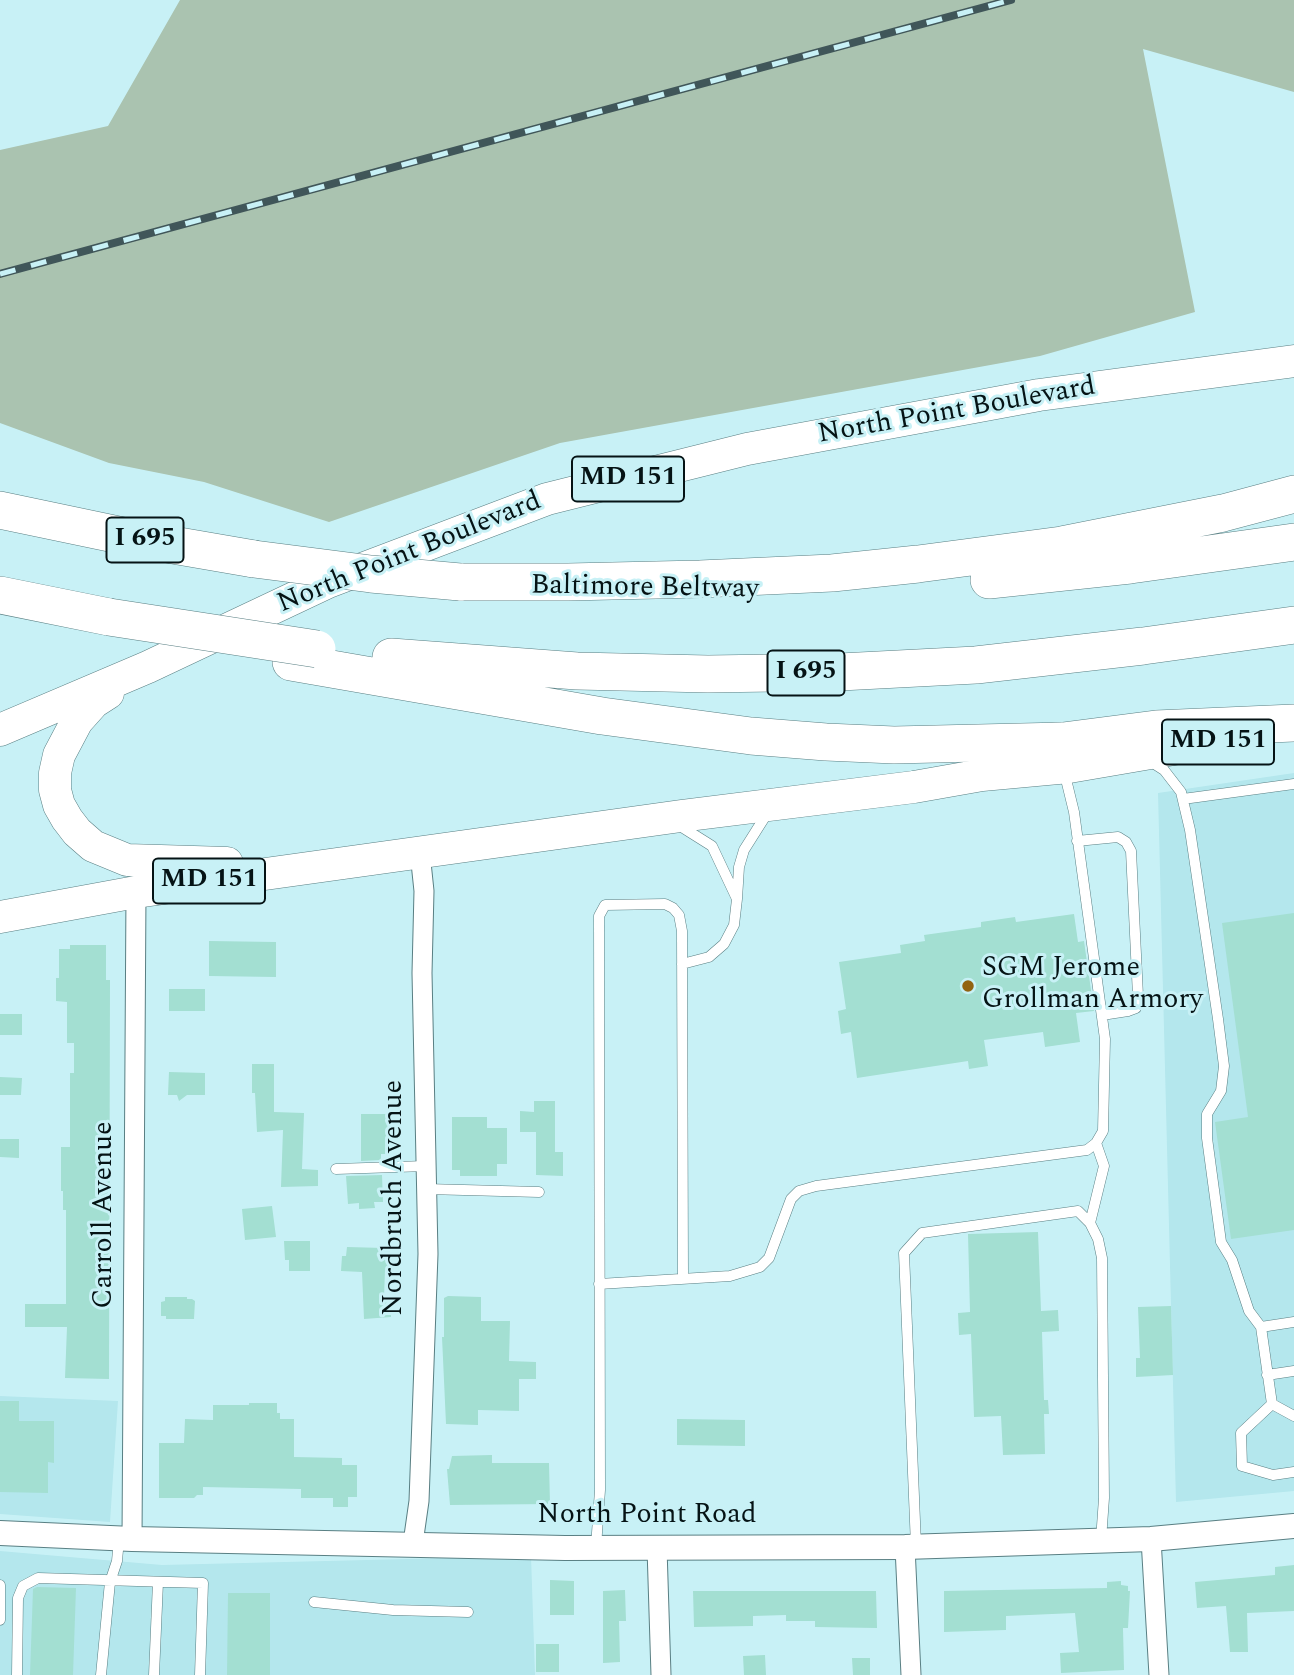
<!DOCTYPE html>
<style>
body{margin:0}
canvas{display:block;background:#c8f1f6}
</style>
<canvas width="1294" height="1675"></canvas>
<script>
const g = document.querySelector('canvas').getContext('2d');
g.lineJoin = 'round';
function fill(path, color) { g.fillStyle = color; g.fill(path, 'evenodd'); }
const poly = rows => new Path2D(rows.map(r => 'M' + r).join(''));
function trace(path, color, width, dash) { g.strokeStyle = color; g.lineWidth = width; g.lineCap = dash ? 'butt' : 'round'; g.setLineDash(dash || []); g.stroke(path); }
function drawText(font, color, halo, rows, align = 'center') {
  g.font = font + ' Spectral,serif'; g.lineWidth = 6; g.setLineDash([]); g.textBaseline = 'middle'; g.strokeStyle = halo; g.fillStyle = color; for (const [text, x, y, turn = 0] of rows) {
    g.save(); g.translate(x, y); g.rotate((+turn || 0) * Math.PI / 180); g.textAlign = isNaN(turn) ? turn : align; if (halo) g.strokeText(text, 0, 0); g.fillText(text, 0, 0); g.restore();
  }
}
const built = poly([
 [1294,773,1294,1491,1176,1502,1158,793],
 [0,1396,118,1401,110,1522,0,1514],
 [0,1551,162,1565,531,1556,535,1675,0,1675]
]);
const green = poly([
 [180,0,1294,0,1294,92,1143,49,1195,312,1040,356,560,443,329,522,204,482,109,463,0,423,0,150,108,126]
]);
const building = poly([
 [1294,913,1294,1230,1231,1239,1215,1122,1248,1117,1222,923],
 [1074,914,1078,942,1084,941,1094,1011,1076,1013,1080,1042,1045,1047,1043,1032,984,1040,988,1066,969,1069,968,1061,857,1078,851,1032,841,1034,838,1011,846,1009,839,962,901,953,900,945,925,941,924,935,981,927,981,922,1015,917,1016,922],
 [209,941,276,942,276,977,209,976],
 [70,945,106,945,106,980,110,980,109,1379,65,1378,67,1327,25,1327,25,1304,66,1304,66,1210,63,1210,63,1191,61,1191,61,1147,70,1147,70,1073,74,1073,74,1043,67,1043,67,1002,56,1001,56,978,59,978,59,949,70,949],
 [169,989,205,989,205,1011,169,1011],
 [0,1014,22,1014,22,1035,0,1035],
 [252,1064,274,1064,274,1112,304,1113,302,1169,318,1170,318,1186,281,1187,283,1130,257,1132,255,1093,252,1093],
 [169,1072,205,1073,205,1095,187,1095,179,1101,177,1095,168,1095],
 [0,1077,22,1078,21,1095,0,1095],
 [534,1101,555,1101,555,1152,563,1152,563,1176,536,1175,536,1132,520,1132,520,1111,534,1112],
 [361,1114,388,1114,389,1154,381,1154,381,1160,361,1161],
 [452,1117,487,1117,487,1128,507,1128,507,1164,497,1164,497,1176,460,1176,460,1170,452,1170],
 [0,1139,19,1139,19,1158,0,1157],
 [382,1175,383,1202,374,1202,375,1208,359,1209,359,1203,348,1204,346,1176],
 [272,1206,276,1237,245,1240,242,1209],
 [1038,1232,1041,1311,1058,1310,1059,1331,1042,1332,1044,1400,1048,1400,1049,1414,1044,1414,1045,1454,1003,1455,1001,1416,974,1417,971,1334,959,1335,958,1313,970,1312,968,1234],
 [284,1241,310,1241,310,1271,289,1271,289,1260,285,1260],
 [347,1247,384,1248,384,1250,390,1250,390,1270,385,1270,384,1298,390,1298,391,1317,364,1319,362,1272,341,1271,342,1256,346,1256],
 [448,1296,481,1297,481,1321,510,1321,509,1361,536,1362,536,1379,519,1379,519,1411,478,1410,478,1425,446,1424,442,1337,444,1337,444,1298],
 [165,1297,187,1297,187,1299,192,1299,195,1301,194,1319,166,1319,166,1316,161,1316,161,1302,165,1301],
 [1171,1306,1173,1375,1136,1377,1136,1358,1140,1358,1138,1307],
 [0,1401,19,1401,19,1421,54,1421,54,1463,48,1462,48,1493,0,1492],
 [249,1403,277,1403,277,1413,280,1413,280,1419,294,1419,294,1457,342,1458,342,1465,357,1465,357,1497,348,1497,348,1507,333,1507,333,1498,301,1498,301,1489,203,1487,203,1495,197,1495,194,1498,159,1498,159,1443,184,1443,185,1419,213,1420,213,1405,249,1405],
 [677,1419,745,1420,745,1446,677,1445],
 [492,1455,492,1463,549,1463,550,1504,450,1505,447,1469,449,1469,452,1456],
 [1294,1565,1294,1611,1247,1613,1248,1652,1230,1652,1226,1606,1197,1608,1195,1582,1275,1575,1275,1567],
 [550,1580,574,1581,574,1615,550,1615],
 [1121,1581,1121,1585,1128,1586,1128,1591,1130,1591,1128,1628,1123,1628,1124,1670,1061,1673,1060,1653,1079,1652,1075,1613,1006,1616,1006,1630,944,1632,944,1591,1107,1588,1107,1582],
 [37,1587,76,1588,73,1675,30,1675,33,1589],
 [625,1590,626,1621,619,1621,620,1662,603,1663,603,1591],
 [693,1591,876,1591,877,1628,815,1627,815,1621,786,1621,786,1615,753,1616,753,1626,694,1627],
 [228,1593,270,1593,270,1675,227,1675],
 [536,1644,559,1644,559,1672,536,1672],
 [765,1655,766,1675,744,1675,743,1656],
 [852,1658,870,1658,870,1675,853,1675]
]);
const service = poly([
 [1150,761,1164,770,1181,792,1190,830,1218,1019,1224,1066,1221,1091,1207,1114,1207,1138,1221,1242,1232,1260,1249,1311,1261,1327,1294,1322],
 [1183,799,1294,784],
 [677,824,712,846,737,899,739,867,744,850,768,812],
 [1077,841,1118,837,1126,842,1131,851,1138,996,1136,1008,1128,1011,1102,1015],
 [682,964,709,957,724,944,734,925,737,899],
 [336,1169,426,1166],
 [426,1189,539,1192],
 [1090,1223,1104,1166,1096,1143],
 [599,1284,730,1276,760,1267,769,1258,791,1199,799,1191,816,1186,1087,1150,1096,1143,1103,1131,1105,1039,1074,812,1064,771],
 [1261,1327,1272,1404,1241,1433,1242,1466,1273,1475,1294,1472],
 [1267,1375,1294,1371],
 [1272,1404,1294,1416],
 [916,1546,904,1253,922,1233,1078,1211,1090,1223,1098,1239,1102,1258,1104,1498,1101,1540],
 [596,1547,600,1490,599,916,605,905,665,904,673,908,679,915,682,931,683,1279],
 [0,1585,0,1620],
 [314,1602,393,1610,468,1612],
 [17,1675,18,1598,23,1586,38,1578,203,1583,200,1675],
 [101,1675,110,1582,117,1561,119,1539],
 [154,1675,158,1582]
]);
const minor = poly([
 [132,1539,136,892],
 [1151,1539,1159,1675],
 [413,1543,419,1501,428,1254,422,973,424,891,420,853],
 [905,1547,911,1675],
 [657,1548,661,1675]
]);
const tertiary = poly([
 [0,1533,132,1539,565,1548,905,1547,1151,1539,1294,1526]
]);
const primary = poly([
 [108,693,94,702,77,721,59,755,55,773,55,790,59,805,67,819,77,832,93,846,127,860,227,863],
 [0,730,148,667,328,582,547,499,747,449,1039,395,1294,361],
 [0,917,136,892,681,816,914,787,982,775,1069,767,1238,738]
]);
const motorway = poly([
 [0,510,138,539,254,559],
 [989,580,1130,565,1294,542],
 [460,582,568,582,700,579,832,573,918,564,1062,545,1223,513,1294,494],
 [0,595,109,617],
 [391,657,577,671,708,674,840,672,976,665,1143,646,1294,625],
 [291,662,602,716,751,736,826,742,894,745,1063,741,1156,729,1294,723]
]);
const rail = poly([
 [0,274,1011,0]
]);
const motorwayBridge = poly([
 [254,559,371,574,460,582],
 [109,617,317,649]
]);
const markers = [
 [968,986,7,"#926311"]
];
const shields = [
 [628,479,112],
 [145,540,77],
 [806,673,77],
 [1218,742,112],
 [209,881,112]
];
const shieldNames = [
 ["MD 151",628,479],
 ["I 695",145,540],
 ["I 695",806,673],
 ["MD 151",1218,742],
 ["MD 151",209,881]
];
const streetNames = [
 ["North Point Boulevard",957,412,-10],
 ["North Point Boulevard",410,554,-22],
 ["Baltimore Beltway",645,589,1],
 ["Nordbruch Avenue",396,1198,-90],
 ["Carroll Avenue",106,1215,-90],
 ["North Point Road",647,1517]
];
const poiNames = [
 ["SGM Jerome",982,970],
 ["Grollman Armory",982,1002]
];
fill(built, '#b4e7ed');
fill(green, '#aac3b0');
fill(building, '#a3dfd2');
trace(service, '#597f83', 11);
trace(minor, '#597f83', 21);
trace(tertiary, '#597f83', 26);
trace(primary, '#597f83', 33);
trace(motorway, '#597f83', 38);
trace(service, '#fff', 10);
trace(minor, '#fff', 19);
trace(tertiary, '#fff', 24);
trace(primary, '#fff', 32);
trace(motorway, '#fff', 37);
trace(rail, '#405659', 8);
trace(rail, '#c8f1f6', 5, [16]);
trace(motorwayBridge, '#597f83', 38, []);
trace(motorwayBridge, '#fff', 37);
for (const [x, y, r, color] of markers) { const dot = new Path2D(); dot.arc(x, y, r, 0, 2 * Math.PI); g.fillStyle = color; g.fill(dot); trace(dot, '#c8f1f6', 2.5); }
for (const [x, y, w] of shields) { const box = new Path2D(); box.roundRect(x - w / 2, y - 22.5, w, 45, 5); g.fillStyle = '#c8f1f6'; g.fill(box); trace(box, '#051315', 2); }
drawText('bold 26px', '#051315', null, shieldNames);
drawText('28px', '#051315', '#c8f1f6', streetNames);
drawText('28px', '#051315', '#c8f1f6', poiNames, 'left');
</script>
